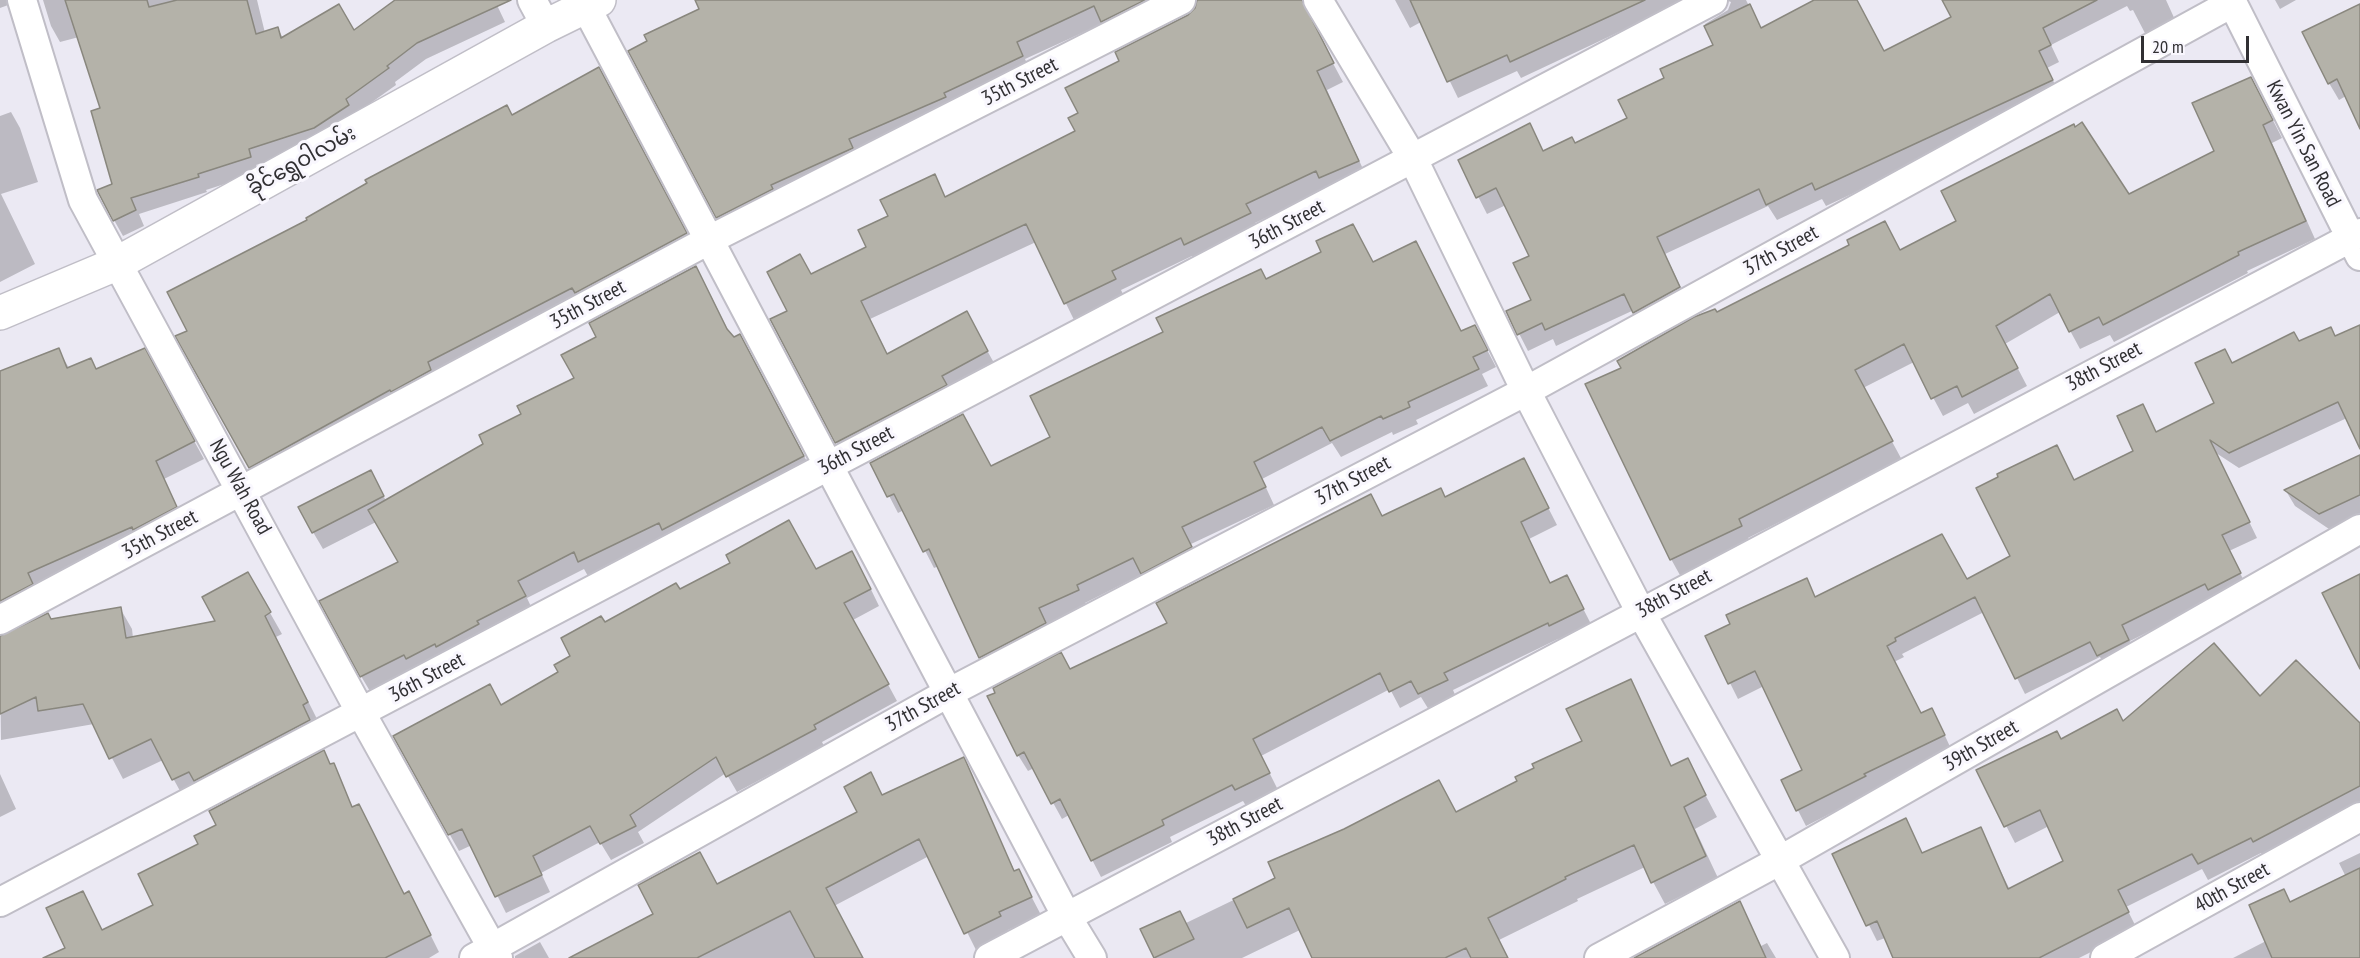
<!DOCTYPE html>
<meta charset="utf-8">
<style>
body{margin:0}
#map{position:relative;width:2360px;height:958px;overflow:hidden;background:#ebe9f3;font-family:"PT Sans Narrow",sans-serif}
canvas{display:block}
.scale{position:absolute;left:2141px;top:36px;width:108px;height:27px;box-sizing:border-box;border:3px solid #313033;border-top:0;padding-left:8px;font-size:18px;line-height:21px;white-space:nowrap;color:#313033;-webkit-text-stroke:4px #f9f7fe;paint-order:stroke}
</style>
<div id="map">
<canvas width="2360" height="958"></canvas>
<div class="scale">20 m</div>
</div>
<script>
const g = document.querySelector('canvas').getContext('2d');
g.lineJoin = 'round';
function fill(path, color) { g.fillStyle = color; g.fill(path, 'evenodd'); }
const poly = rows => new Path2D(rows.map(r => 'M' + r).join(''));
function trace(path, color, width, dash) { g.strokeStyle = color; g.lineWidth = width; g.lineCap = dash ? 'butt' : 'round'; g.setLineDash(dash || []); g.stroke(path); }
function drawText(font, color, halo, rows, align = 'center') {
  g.font = font + ' "PT Sans Narrow","Noto Sans Myanmar",sans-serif'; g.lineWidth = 6; g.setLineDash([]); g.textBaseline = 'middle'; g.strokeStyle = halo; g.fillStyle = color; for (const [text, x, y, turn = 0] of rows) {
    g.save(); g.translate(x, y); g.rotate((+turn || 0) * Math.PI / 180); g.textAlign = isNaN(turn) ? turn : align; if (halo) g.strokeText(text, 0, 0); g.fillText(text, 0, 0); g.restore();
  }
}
const shadow = poly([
 [0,0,22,0,0,8],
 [43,0,257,0,265,33,278,29,283,38,354,32,398,0,503,0,496,3,505,22,426,59,395,82,396,85,354,115,323,144,256,165,259,173,206,190,207,192,139,214,144,226,123,236,114,220,113,185,102,109,79,37,60,42,51,26],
 [717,0,1161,0,1112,38,1104,23,1025,59,1032,74,727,234,717,217],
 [1239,0,1303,0,1314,28,1343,82,1327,90,1368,180,1327,189,1255,223,1260,232,1196,262,1192,256,1121,290,1125,298,1075,322,1036,242,870,319,888,355,966,313,998,370,847,461,772,320,789,311,811,275,868,248,890,216,934,176,946,198,1077,132,1080,113],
 [1395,0,1724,0,1625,41,1619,32,1521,78,1517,71,1458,98,1421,22,1410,28],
 [1725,0,1746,0,1761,30,1818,0,1857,0,1884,53,1953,18,1944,0,2166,0,2176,22,2147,37,2133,10,2130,11,2127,6,2051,45,2059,62,2047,68,2061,97,1826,206,1822,199,1777,220,1768,206,1665,254,1689,304,1644,329,1634,310,1556,346,1553,339,1528,351,1508,312,1533,301,1531,256,1506,205,1487,214,1460,161,1530,125,1544,152,1575,145,1629,119,1666,78,1715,46,1705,24,1728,10,1731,2],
 [2275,0,2296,0,2280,9],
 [2360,6,2360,126,2346,96,2339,100,2329,83],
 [608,86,695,251,260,484,189,332,512,117],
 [2261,97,2282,138,2272,143,2315,239,2247,271,2248,273,2114,342,2110,335,2080,349,2060,312,2005,344,2027,386,1974,414,1968,403,1943,416,1914,362,1863,388,1902,460,1748,538,1751,545,1681,577,1671,559,1623,368,1716,314,1851,246,1885,223,1900,251,2128,196,2216,152],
 [11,112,20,128,38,182,1,194,35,264,0,282,0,116],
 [1373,263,1462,333,1484,344,1496,367,1482,374,1488,386,1416,420,1418,424,1393,435,1392,432,1341,457,1332,443,1262,479,1274,505,1191,544,1201,564,1152,589,1143,574,1085,603,1087,607,990,674,939,566,934,568,904,510,898,513,872,463,991,467,1052,438,1165,333,1266,280],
 [705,284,730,334,749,352,813,473,589,578,584,569,527,598,534,613,371,693,361,676,400,563,376,522,323,549,313,532,380,489,386,501,485,445,523,414],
 [2360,327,2360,446,2347,418,2239,468,2216,453,2257,538,2229,551,2248,589,2215,599,2130,641,2137,656,2107,670,2100,657,2025,694,1984,612,1902,654,1904,657,1894,662,1921,715,1940,725,1952,751,1872,790,1873,792,1806,826,1783,781,1804,770,1764,686,1738,699,1707,637,1806,580,1816,598,1967,581,2012,557,2057,447,2075,481,2135,452,2142,406,2157,433,2216,404,2232,365,2299,343,2336,338],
 [58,349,69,368,154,368,204,459,164,479,185,524,0,625,0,373],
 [2360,457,2360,513,2329,529,2295,506,2286,491],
 [1532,476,1557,525,1529,539,1551,585,1567,577,1592,626,1560,641,1558,639,1453,690,1456,697,1429,710,1421,697,1400,708,1390,689,1261,756,1278,790,1246,806,1243,801,1170,837,1172,842,1101,877,1069,815,1062,819,1034,768,1028,771,1018,755,1070,670,1382,518],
 [861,569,879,606,853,620,897,701,822,742,824,746,737,792,726,773,638,832,644,843,611,860,600,842,541,873,550,892,506,913,472,845,459,851,395,737,501,707,560,673,604,624,679,591,816,571],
 [248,574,282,634,276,637,319,723,185,800,163,760,123,779,94,724,1,740,0,654,50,621,120,608,132,629,133,638,218,622],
 [1630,681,1672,767,1687,760,1717,817,1695,829,1718,878,1665,904,1645,867,1577,899,1578,901,1499,940,1508,958,1317,958,1302,929,1242,958,1156,958,1142,930,1186,923,1277,879,1456,814,1519,782,1584,742],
 [2260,698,2360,725,2360,808,2264,857,2261,853,2208,880,2202,869,2126,907,2137,929,2079,958,1894,958,1885,938,1877,941,1834,855,1914,836,1923,855,1980,829,2010,890,2065,861,2049,826,2015,843,1978,771,2061,740,2123,723],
 [963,759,1015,872,1018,871,1041,915,1008,930,1010,934,976,950,929,856,834,906,862,958,572,958,859,813,871,774,883,796],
 [333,765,353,808,358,806,405,895,418,910,439,952,429,958,62,958,83,893,103,931,155,906,200,845],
 [0,774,16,809,0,817],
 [2360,853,2360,958,2233,958,2266,941,2290,904,2346,877,2339,863],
 [1740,903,1761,946,1767,943,1776,958,1637,958],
 [540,942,549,958,515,958,515,956]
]);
const building = poly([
 [65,0,147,0,149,7,177,0,247,0,256,34,278,27,281,38,339,4,354,30,395,0,511,0,417,43,387,66,389,68,346,99,349,105,314,128,249,149,251,157,198,174,199,177,131,198,136,210,113,221,97,190,112,184,91,111,100,108,65,0],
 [695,0,1145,0,1101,22,1094,6,1017,42,1023,56,944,93,946,97,849,139,853,148,771,185,773,189,716,218,628,51,647,41,644,35,699,9,695,0],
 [1197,0,1302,0,1334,63,1317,71,1359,161,1319,178,1316,171,1246,204,1251,213,1184,245,1181,238,1112,271,1116,279,1064,304,1026,224,861,301,887,354,967,311,988,351,942,376,947,385,835,443,770,319,787,311,767,272,800,254,811,274,866,247,858,230,888,216,880,200,935,174,945,197,1075,131,1068,118,1078,113,1065,88,1119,61,1115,52,1188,15,1195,8,1197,0],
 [1410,0,1645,0,1510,62,1507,55,1447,82,1410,0],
 [1814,0,1857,0,1884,51,1951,17,1942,0,2097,0,2043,28,2051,45,2039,51,2053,80,1815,190,1812,183,1766,205,1759,189,1657,237,1680,287,1633,313,1624,294,1545,330,1542,323,1517,335,1506,311,1531,300,1513,263,1529,256,1496,188,1476,198,1458,160,1530,123,1543,151,1572,137,1575,143,1627,118,1618,100,1664,78,1660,69,1713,45,1704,26,1750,4,1761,28,1814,0],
 [2360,4,2360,129,2337,79,2328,84,2302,32,2360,4],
 [599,67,687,233,575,293,572,288,428,362,431,370,391,392,390,390,249,468,175,336,187,331,167,292,307,220,306,218,367,183,365,180,507,105,512,115,599,67],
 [2251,77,2273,120,2263,125,2306,221,2238,252,2239,255,2103,325,2099,317,2069,332,2050,294,1996,326,2018,368,1962,397,1957,386,1931,399,1904,344,1855,370,1893,441,1739,519,1742,526,1670,560,1585,384,1621,368,1617,361,1694,317,1715,309,1717,312,1849,245,1847,240,1885,221,1900,250,1956,221,1941,191,2074,124,2075,127,2082,122,2129,194,2214,151,2192,103,2251,77],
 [1353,224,1373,262,1416,241,1461,331,1475,325,1488,350,1473,357,1479,369,1408,402,1410,407,1383,419,1381,416,1330,441,1322,427,1254,462,1266,487,1182,527,1192,547,1141,574,1133,558,1077,585,1079,590,1039,608,1046,623,979,658,929,549,923,552,894,494,887,497,870,463,963,414,991,466,1050,437,1030,396,1163,332,1156,318,1261,269,1266,279,1321,252,1316,241,1353,224],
 [696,266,727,329,734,337,740,334,804,456,662,530,659,523,578,562,574,552,518,581,526,596,477,621,479,624,436,647,435,644,406,659,404,655,360,677,319,601,398,562,368,510,483,444,479,435,521,414,517,406,574,378,561,355,596,337,589,323,696,266],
 [2360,325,2360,449,2338,402,2229,453,2210,440,2250,522,2222,535,2241,573,2208,590,2205,584,2122,625,2129,640,2097,656,2090,642,2015,679,1975,597,1895,638,1896,641,1887,646,1921,713,1932,708,1945,735,1864,774,1866,776,1796,811,1781,780,1802,770,1755,671,1728,684,1705,636,1730,624,1726,615,1807,578,1815,597,1942,534,1967,579,2010,556,1976,488,1998,477,1997,474,2057,445,2074,480,2133,451,2117,416,2143,404,2156,432,2214,403,2195,363,2225,349,2232,363,2294,332,2299,341,2331,327,2335,336,2360,325],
 [59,348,67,368,91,358,96,369,145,348,195,441,156,461,177,507,133,530,132,527,28,573,33,584,0,601,0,371,59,348],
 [2360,455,2360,495,2319,514,2284,490,2360,455],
 [1524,458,1549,508,1521,522,1550,583,1567,575,1584,609,1549,626,1548,623,1444,673,1448,680,1418,694,1411,681,1389,692,1380,673,1253,739,1270,773,1235,790,1232,785,1162,820,1164,825,1091,861,1060,799,1051,804,1024,752,1017,756,987,696,995,693,993,688,1061,652,1070,669,1167,623,1156,603,1371,494,1382,516,1441,488,1445,497,1524,458],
 [371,470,384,496,312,533,298,507,371,470],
 [789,520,816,569,852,551,871,589,844,603,889,684,814,725,816,729,726,777,716,757,630,815,636,826,600,844,590,826,533,856,542,875,495,897,462,829,448,835,393,736,490,684,501,705,558,672,554,665,570,656,561,638,601,616,605,622,676,583,680,589,730,563,726,555,789,520],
 [248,572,271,612,265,616,308,702,303,705,310,720,194,781,189,772,172,780,151,739,109,759,83,704,38,711,36,697,0,714,0,636,48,613,51,619,121,607,126,638,215,621,202,597,248,572],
 [2360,574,2360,669,2322,593,2360,574],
 [2214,643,2260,696,2296,660,2360,723,2360,786,2253,842,2251,838,2198,864,2192,854,2118,890,2129,912,2039,958,1893,958,1877,921,1866,926,1832,854,1906,818,1922,853,1981,827,2008,889,2063,861,2040,810,2004,827,1976,770,2057,731,2061,739,2117,709,2123,721,2214,643],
 [1631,679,1671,766,1688,758,1706,795,1684,807,1706,856,1651,883,1634,845,1565,877,1566,879,1488,918,1508,958,1471,958,1466,948,1445,958,1312,958,1289,908,1247,928,1233,899,1275,878,1268,862,1344,829,1439,780,1456,812,1517,781,1515,777,1534,768,1532,764,1582,741,1566,709,1631,679],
 [324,750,330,764,334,763,352,807,359,804,404,894,409,891,431,935,385,958,43,958,65,948,46,908,83,891,102,930,153,905,138,874,198,844,194,836,216,825,209,811,324,750],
 [964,757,1014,871,1019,869,1032,897,999,912,1001,916,964,934,919,839,826,888,863,958,815,958,790,911,697,958,569,958,653,914,638,885,700,852,717,884,857,812,844,787,871,772,882,795,964,757],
 [2360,868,2360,958,2272,958,2249,905,2284,889,2290,902,2360,868],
 [1740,901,1766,958,1634,958,1740,901],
 [1180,911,1194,939,1154,958,1140,929,1180,911]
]);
const minor = poly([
 [22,0,83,200,361,713,498,958],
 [532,0,546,26],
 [1318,0,1413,159,1526,391,1640,611,1835,958],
 [2231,0,2360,256],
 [586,7,1067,917,1092,958],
 [0,620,709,240,1181,0],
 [0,902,1713,0],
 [474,958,948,693,1526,391,2232,3],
 [989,958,2360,233],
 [1599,958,1779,861,2360,529],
 [2105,958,2360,817]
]);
const tertiary = poly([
 [0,313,116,264,546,26,599,0]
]);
const streetNames = [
 ["35th Street",1020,82,-27],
 ["Kwan Yin San Road",2303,144,63],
 ["ခိုင်ရွှေဝါလမ်း",302,161,-29],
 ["36th Street",1287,225,-28],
 ["37th Street",1781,251,-29],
 ["35th Street",588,305,-28],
 ["38th Street",2104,367,-28],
 ["36th Street",856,451,-28],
 ["37th Street",1353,481,-28],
 ["Ngu Wah Road",240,487,61],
 ["35th Street",160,535,-28],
 ["38th Street",1674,594,-28],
 ["36th Street",427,678,-28],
 ["37th Street",923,707,-29],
 ["39th Street",1981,746,-30],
 ["38th Street",1245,822,-28],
 ["40th Street",2232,888,-29]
];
fill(shadow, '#0003');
fill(building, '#b4b2a9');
trace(building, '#89877e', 1.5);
trace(minor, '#c0bec7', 32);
trace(tertiary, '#c0bec7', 36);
trace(minor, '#fff', 28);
trace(tertiary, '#fff', 33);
drawText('21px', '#313033', '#f9f7fe', streetNames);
</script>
